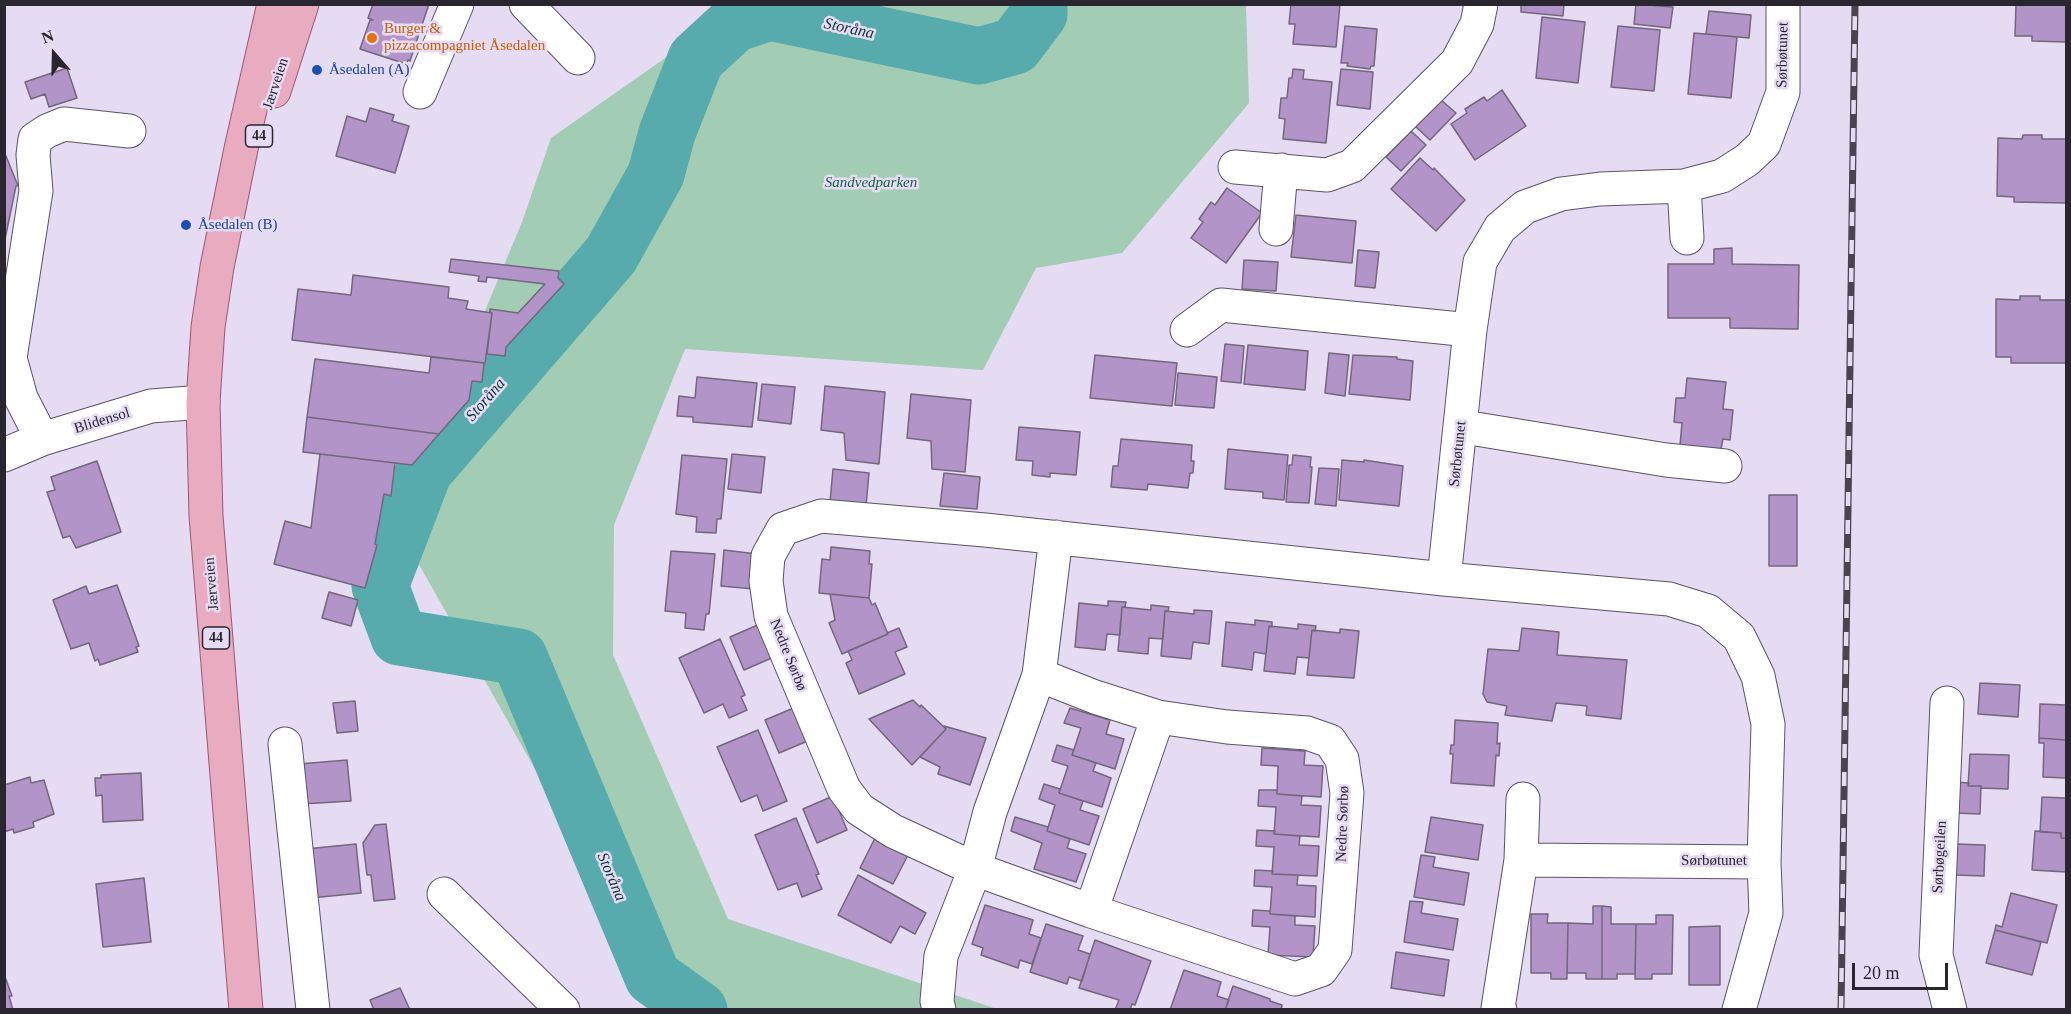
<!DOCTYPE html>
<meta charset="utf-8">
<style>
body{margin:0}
#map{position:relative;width:2071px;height:1014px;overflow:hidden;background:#e5dbf3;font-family:Georgia,serif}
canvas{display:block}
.frame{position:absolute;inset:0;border:6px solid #2a262f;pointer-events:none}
.north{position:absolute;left:24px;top:24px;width:60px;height:60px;-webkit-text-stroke:4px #e5dbf3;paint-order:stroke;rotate:340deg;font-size:16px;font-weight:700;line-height:24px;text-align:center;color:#2a262f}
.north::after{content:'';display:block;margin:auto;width:21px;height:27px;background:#2a262f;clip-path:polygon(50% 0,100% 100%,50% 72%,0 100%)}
.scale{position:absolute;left:1852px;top:963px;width:96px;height:27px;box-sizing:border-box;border:3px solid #2a262f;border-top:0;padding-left:8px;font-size:18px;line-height:21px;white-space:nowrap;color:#2a262f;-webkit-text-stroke:4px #e5dbf3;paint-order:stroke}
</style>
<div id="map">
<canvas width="2071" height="1014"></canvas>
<div class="frame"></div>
<div class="north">N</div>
<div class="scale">20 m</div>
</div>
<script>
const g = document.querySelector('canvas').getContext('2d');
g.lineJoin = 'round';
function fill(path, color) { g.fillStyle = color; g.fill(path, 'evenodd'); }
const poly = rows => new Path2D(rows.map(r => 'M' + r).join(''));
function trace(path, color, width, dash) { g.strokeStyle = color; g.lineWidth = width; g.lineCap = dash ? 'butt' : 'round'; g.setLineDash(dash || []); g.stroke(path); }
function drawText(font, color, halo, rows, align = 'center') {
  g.font = font + ' Georgia,serif'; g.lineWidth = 5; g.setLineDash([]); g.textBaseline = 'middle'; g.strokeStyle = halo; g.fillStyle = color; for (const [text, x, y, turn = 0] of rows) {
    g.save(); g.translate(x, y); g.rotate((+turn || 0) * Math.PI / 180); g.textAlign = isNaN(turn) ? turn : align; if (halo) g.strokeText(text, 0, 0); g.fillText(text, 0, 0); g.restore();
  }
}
const green = poly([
 [741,5,1246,5,1249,103,1122,253,1036,268,983,370,685,349,614,525,613,655,728,919,997,1009,683,1009,653,977,396,524,522,222,551,138]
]);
const river = poly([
 [699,1010,653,977,519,657,399,637,380,586,424,471,611,255,656,174,667,133,696,59,734,24,770,12,979,56,1015,46,1039,14,1039,4]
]);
const building = poly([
 [373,4,429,4,410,61,408,60,406,64,360,49,370,20,373,20,368,18,373,4],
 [1291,4,1340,4,1336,47,1293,44,1295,24,1289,24,1291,4],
 [1521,4,1564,4,1563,16,1521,12,1521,4],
 [1636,4,1673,7,1670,28,1634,24,1636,4],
 [2016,4,2066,4,2066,42,2032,41,2032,36,2015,36,2016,4],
 [1709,11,1751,15,1749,38,1706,34,1709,11],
 [1542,17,1585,22,1578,83,1536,78,1542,17],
 [1345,26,1377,29,1374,66,1371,66,1370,69,1347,66,1348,63,1341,63,1345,26],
 [1618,26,1660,30,1654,91,1611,87,1618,26],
 [1694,33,1737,37,1731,98,1688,94,1694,33],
 [67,68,77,98,49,107,45,94,31,99,25,82,67,68],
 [1293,69,1304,70,1303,79,1332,82,1326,143,1283,139,1285,119,1279,118,1281,98,1287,98,1289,78,1292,78,1293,69],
 [1341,69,1373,72,1370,109,1337,105,1341,69],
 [1502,90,1526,126,1475,160,1451,124,1467,113,1465,109,1484,97,1487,101,1502,90],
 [1440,99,1456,113,1430,140,1415,126,1440,99],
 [370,108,394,115,392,121,409,126,395,173,336,156,347,116,366,122,370,108],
 [1411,131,1426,145,1401,171,1386,157,1411,131],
 [2023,135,2042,135,2042,139,2066,139,2066,203,2014,202,2014,197,1997,196,1998,138,2022,139,2023,135],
 [4,151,18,186,16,186,4,244,4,151],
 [1420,158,1433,170,1434,168,1465,200,1436,231,1391,189,1420,158],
 [1227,188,1262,213,1226,263,1191,238,1203,222,1199,219,1211,202,1215,205,1227,188],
 [1296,215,1356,221,1352,263,1291,257,1296,215],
 [1732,248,1732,264,1799,265,1798,329,1730,328,1730,318,1668,318,1668,264,1714,264,1714,249,1732,248],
 [1358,250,1379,252,1375,288,1355,286,1358,250],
 [451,259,559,271,558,278,564,284,506,347,505,356,487,354,492,313,490,312,490,309,518,313,545,284,487,277,486,282,478,281,479,276,449,272,451,259],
 [1244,260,1278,262,1276,291,1242,289,1244,260],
 [353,275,449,287,448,298,468,301,466,309,492,313,485,363,292,340,298,289,351,295,353,275],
 [2020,296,2040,296,2040,300,2066,300,2066,363,2011,363,2011,357,1996,357,1996,299,2020,300,2020,296],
 [1225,344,1244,346,1241,383,1221,381,1225,344],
 [1248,345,1308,351,1305,390,1244,384,1248,345],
 [1329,353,1349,355,1345,396,1325,393,1329,353],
 [1095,355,1177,363,1172,406,1090,398,1095,355],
 [1353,355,1397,357,1397,359,1413,361,1410,400,1349,394,1353,355],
 [431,357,484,363,482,382,472,381,469,400,439,434,307,417,315,359,429,373,431,357],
 [1178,373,1217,377,1214,408,1175,405,1178,373],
 [697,377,757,383,752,427,693,422,693,417,677,416,679,396,695,398,697,377],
 [1687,378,1726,382,1723,409,1733,410,1730,440,1723,439,1721,449,1680,445,1682,423,1674,422,1676,398,1685,398,1687,378],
 [762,384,795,387,791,424,758,420,762,384],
 [825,386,885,392,879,464,846,460,844,433,821,430,825,386],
 [911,394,971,400,965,472,932,469,931,441,907,438,911,394],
 [307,417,439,434,412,465,303,452,307,417],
 [1019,427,1080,432,1076,475,1050,473,1050,477,1032,475,1033,461,1016,460,1019,427],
 [1121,439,1192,445,1191,461,1194,461,1193,473,1190,473,1188,488,1148,484,1147,490,1111,487,1113,466,1118,466,1121,439],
 [1228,449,1288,455,1284,500,1263,498,1263,492,1225,489,1228,449],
 [320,454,395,463,391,496,384,494,375,544,377,545,365,588,274,564,285,521,311,528,320,454],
 [732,454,765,457,761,493,728,489,732,454],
 [682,455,727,459,721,519,717,519,716,533,696,532,697,517,676,514,682,455],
 [1293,455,1311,457,1310,467,1312,467,1309,503,1286,502,1289,465,1292,465,1293,455],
 [1342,460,1364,462,1364,460,1403,466,1399,506,1339,500,1342,460],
 [97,461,121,532,76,548,70,536,63,538,47,492,55,490,51,477,97,461],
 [1319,468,1339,469,1336,506,1315,504,1319,468],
 [833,469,869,473,866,506,830,502,833,469],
 [944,473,980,477,977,509,940,506,944,473],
 [1769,495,1797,495,1797,566,1769,566,1769,495],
 [831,547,870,551,869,564,872,564,869,598,819,593,822,559,830,560,831,547],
 [724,550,757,554,754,589,721,586,724,550],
 [671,551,715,554,709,614,706,614,704,630,685,628,686,613,665,611,671,551],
 [117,585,139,646,136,647,138,652,100,665,98,659,95,661,89,643,71,649,53,600,86,586,89,594,117,585],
 [329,592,358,600,351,626,322,618,329,592],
 [830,594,869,598,872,605,875,603,888,634,842,654,829,623,835,620,830,594],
 [1108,601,1126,602,1125,607,1122,607,1120,635,1107,634,1105,650,1075,647,1079,603,1108,606,1108,601],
 [1151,605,1169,607,1168,611,1165,611,1163,639,1149,638,1148,654,1118,651,1122,607,1151,610,1151,605],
 [1194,610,1212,611,1209,644,1193,642,1191,659,1161,656,1165,611,1194,614,1194,610],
 [1255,620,1272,622,1272,627,1269,626,1266,654,1254,652,1252,670,1222,666,1226,622,1255,625,1255,620],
 [760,624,774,657,744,670,730,637,760,624],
 [1298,624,1316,626,1315,631,1312,630,1309,658,1297,657,1295,674,1264,671,1269,626,1298,629,1298,624],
 [899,628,907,647,895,652,905,674,859,694,846,663,852,660,848,651,888,634,887,633,899,628],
 [1522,628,1559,632,1557,655,1627,660,1621,719,1586,715,1587,706,1556,703,1552,721,1505,715,1507,706,1487,702,1483,694,1488,649,1519,651,1522,628],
 [1340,629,1359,631,1354,678,1307,675,1312,630,1340,633,1340,629],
 [720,639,745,695,741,697,747,710,729,718,723,704,704,713,679,658,720,639],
 [1980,683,2020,685,2018,717,1978,714,1980,683],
 [913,700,920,707,921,705,946,729,912,765,869,719,913,700],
 [355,701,358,731,337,733,333,703,355,701],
 [2040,704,2066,705,2066,740,2039,738,2040,704],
 [796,707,810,740,779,753,765,720,796,707],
 [1070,708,1110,720,1106,734,1124,739,1115,769,1072,755,1081,728,1064,723,1070,708],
 [1455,720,1498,723,1497,744,1500,743,1499,756,1496,755,1494,786,1451,783,1453,754,1450,754,1451,745,1454,745,1455,720],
 [944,726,986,738,970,785,938,774,940,767,920,757,946,729,944,726],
 [758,730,787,801,763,811,757,795,741,802,717,747,758,730],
 [2039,738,2066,740,2066,778,2043,777,2044,743,2039,743,2039,738],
 [1057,745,1074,750,1072,755,1096,763,1093,771,1111,778,1102,807,1059,793,1068,766,1052,761,1057,745],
 [1262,748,1305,751,1304,765,1323,766,1321,797,1277,794,1278,766,1261,765,1262,748],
 [1970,754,2009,755,2008,789,1981,788,1981,786,1968,786,1970,754],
 [347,760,351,801,302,804,299,764,347,760],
 [141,773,143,820,103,822,102,795,96,796,95,778,101,778,101,775,141,773],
 [30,777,31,783,44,780,54,814,33,822,34,827,14,833,13,829,4,832,4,785,30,777],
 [1955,782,1969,783,1968,786,1981,786,1980,814,1954,813,1955,782],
 [1044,784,1060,789,1059,793,1083,801,1080,810,1099,816,1089,845,1047,831,1055,805,1039,799,1044,784],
 [1259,790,1277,790,1277,794,1302,796,1301,805,1321,806,1319,837,1274,834,1276,807,1258,806,1259,790],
 [833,796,847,830,817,843,803,809,833,796],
 [2042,797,2066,798,2066,838,2061,838,2061,833,2040,832,2042,797],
 [1015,817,1048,827,1047,831,1070,839,1067,848,1086,854,1076,882,1034,869,1042,843,1011,831,1015,817],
 [1431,817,1483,825,1478,860,1425,852,1431,817],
 [796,818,819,874,816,875,822,889,802,897,797,883,778,890,755,835,796,818],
 [386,824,395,899,374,901,371,875,367,875,363,843,375,825,386,824],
 [1257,830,1275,831,1274,834,1300,836,1299,845,1319,846,1317,876,1272,874,1274,847,1256,846,1257,830],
 [2035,831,2061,833,2061,838,2066,838,2066,872,2032,870,2035,831],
 [875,838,908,855,893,884,860,868,875,838],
 [356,844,361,893,311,898,306,849,356,844],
 [1957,844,1985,845,1984,876,1956,875,1957,844],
 [1421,855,1435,857,1433,867,1469,873,1464,905,1414,897,1421,855],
 [1255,870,1273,871,1272,874,1298,875,1297,885,1316,886,1315,917,1270,914,1272,887,1254,886,1255,870],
 [858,875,926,913,915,934,900,926,891,943,838,915,858,875],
 [144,878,151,942,103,947,96,884,144,878],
 [2011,893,2057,905,2047,943,1995,930,1996,925,2002,927,2011,893],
 [1410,901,1423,902,1421,913,1458,919,1453,950,1404,942,1410,901],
 [985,905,1033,920,1029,934,1041,938,1032,964,1020,960,1018,968,981,955,983,948,972,944,985,905],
 [1593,906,1602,906,1602,979,1586,979,1586,973,1567,973,1568,923,1593,924,1593,906],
 [1602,906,1611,907,1611,924,1636,924,1635,974,1617,974,1617,979,1602,979,1602,906],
 [1253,910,1270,911,1270,914,1295,916,1295,925,1315,926,1313,957,1268,955,1270,927,1252,926,1253,910],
 [1531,914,1548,914,1547,923,1568,923,1567,979,1551,979,1551,973,1531,973,1531,914],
 [1656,915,1673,915,1672,974,1652,974,1652,979,1635,979,1636,924,1656,924,1656,915],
 [1046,924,1083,936,1078,950,1090,954,1082,981,1069,977,1067,984,1030,972,1046,924],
 [1720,926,1720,985,1689,985,1689,927,1720,926],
 [1995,930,2041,942,2032,975,1986,963,1995,930],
 [1095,940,1151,961,1135,1005,1132,1004,1130,1010,1115,1010,1119,1000,1079,988,1095,940],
 [1396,952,1449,960,1444,996,1391,988,1396,952],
 [1184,970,1221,982,1217,996,1229,1000,1225,1010,1170,1010,1184,970],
 [4,974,12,996,9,996,13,1010,4,1010,4,974],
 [1233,986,1270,999,1270,1001,1282,1005,1281,1010,1225,1010,1233,986],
 [400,988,410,1010,374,1010,370,1000,400,988]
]);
const minor = poly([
 [526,4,578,58],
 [420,92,457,4],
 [1235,167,1327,175,1352,166,1457,62,1477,24,1481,4],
 [1684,186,1687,238],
 [1276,229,1281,170],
 [1187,330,1221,305,1470,330],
 [1460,428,1476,429,1666,460,1725,466],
 [42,439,21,398,10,358,36,191,33,155,35,139,47,131,64,124,129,131],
 [4,455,42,439,151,406,203,402],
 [1444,579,1470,330,1480,262,1500,228,1525,207,1561,194,1600,189,1684,186,1722,176,1747,160,1764,144,1783,92,1783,4],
 [1039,675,1095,697,1158,717],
 [1947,703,1936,955,1950,1010],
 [285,744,313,1010],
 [1521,860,1764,862],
 [444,894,563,1010],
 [1091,911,1158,717,1227,727,1307,733,1330,741,1342,759,1347,793,1335,950,1321,970,1295,979,1091,911,975,869,893,831,859,809,844,789,771,616,766,581,768,556,783,529,821,516,985,530,1444,579,1669,599,1708,611,1739,637,1758,676,1768,724,1764,862,1766,913,1739,1010],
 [939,1010,937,1001,941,956,975,869,990,812,1039,675,1056,537],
 [1500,1010,1498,1008,1521,860,1523,799]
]);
const major = poly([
 [274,91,302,4],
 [246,1010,206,516,203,402,208,327,217,267,241,149,274,4]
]);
const rail = poly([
 [1841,1010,1855,4]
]);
const markers = [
 [372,38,6,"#e8710a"],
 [317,70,6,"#1a4fb4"],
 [186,225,6,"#1a4fb4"]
];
const shields = [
 [259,136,27],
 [216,638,27]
];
const shieldNames = [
 ["44",259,136],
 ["44",216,638]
];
const foodNames = [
 ["Burger &",384,29],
 ["pizzacompagniet Åsedalen",384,46]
];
const streetNames = [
 ["Sørbøtunet",1783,55,-89],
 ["Jærveien",276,84,-72],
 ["Blidensol",102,421,-17],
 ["Sørbøtunet",1458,454,-84],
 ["Jærveien",212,584,-95],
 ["Nedre Sørbø",788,655,68],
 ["Nedre Sørbø",1343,824,-88],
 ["Sørbøgeilen",1940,857,-87],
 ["Sørbøtunet",1714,861]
];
const transitNames = [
 ["Åsedalen (A)",329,70],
 ["Åsedalen (B)",198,225]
];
const parkNames = [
 ["Sandvedparken",871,183]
];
const waterNames = [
 ["Storåna",849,29,12],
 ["Storåna",486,400,-49],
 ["Storåna",611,877,67]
];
fill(green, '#a2cdb4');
trace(river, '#57abad', 57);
fill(building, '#b394c9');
trace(building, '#72677b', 1.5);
trace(minor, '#5b5367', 35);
trace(major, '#9d5871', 35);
trace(minor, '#fff', 33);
trace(major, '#e9abbf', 33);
trace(rail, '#49444f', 7);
trace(rail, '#e5dbf3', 4.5, [14]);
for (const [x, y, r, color] of markers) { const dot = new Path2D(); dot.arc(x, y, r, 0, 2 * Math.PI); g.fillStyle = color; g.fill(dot); trace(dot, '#e5dbf3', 2); }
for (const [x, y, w] of shields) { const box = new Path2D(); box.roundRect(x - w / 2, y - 11, w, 22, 4.5); g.fillStyle = '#e5dbf3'; g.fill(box); trace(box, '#2a262f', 1.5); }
drawText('bold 14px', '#2a262f', null, shieldNames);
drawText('15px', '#c56008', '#e5dbf3', foodNames, 'left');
drawText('15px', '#2a262f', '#e5dbf3', streetNames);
drawText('15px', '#164399', '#e5dbf3', transitNames, 'left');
drawText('italic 15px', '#176040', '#e5dbf3', parkNames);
drawText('italic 16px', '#083334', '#e5dbf3', waterNames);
</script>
